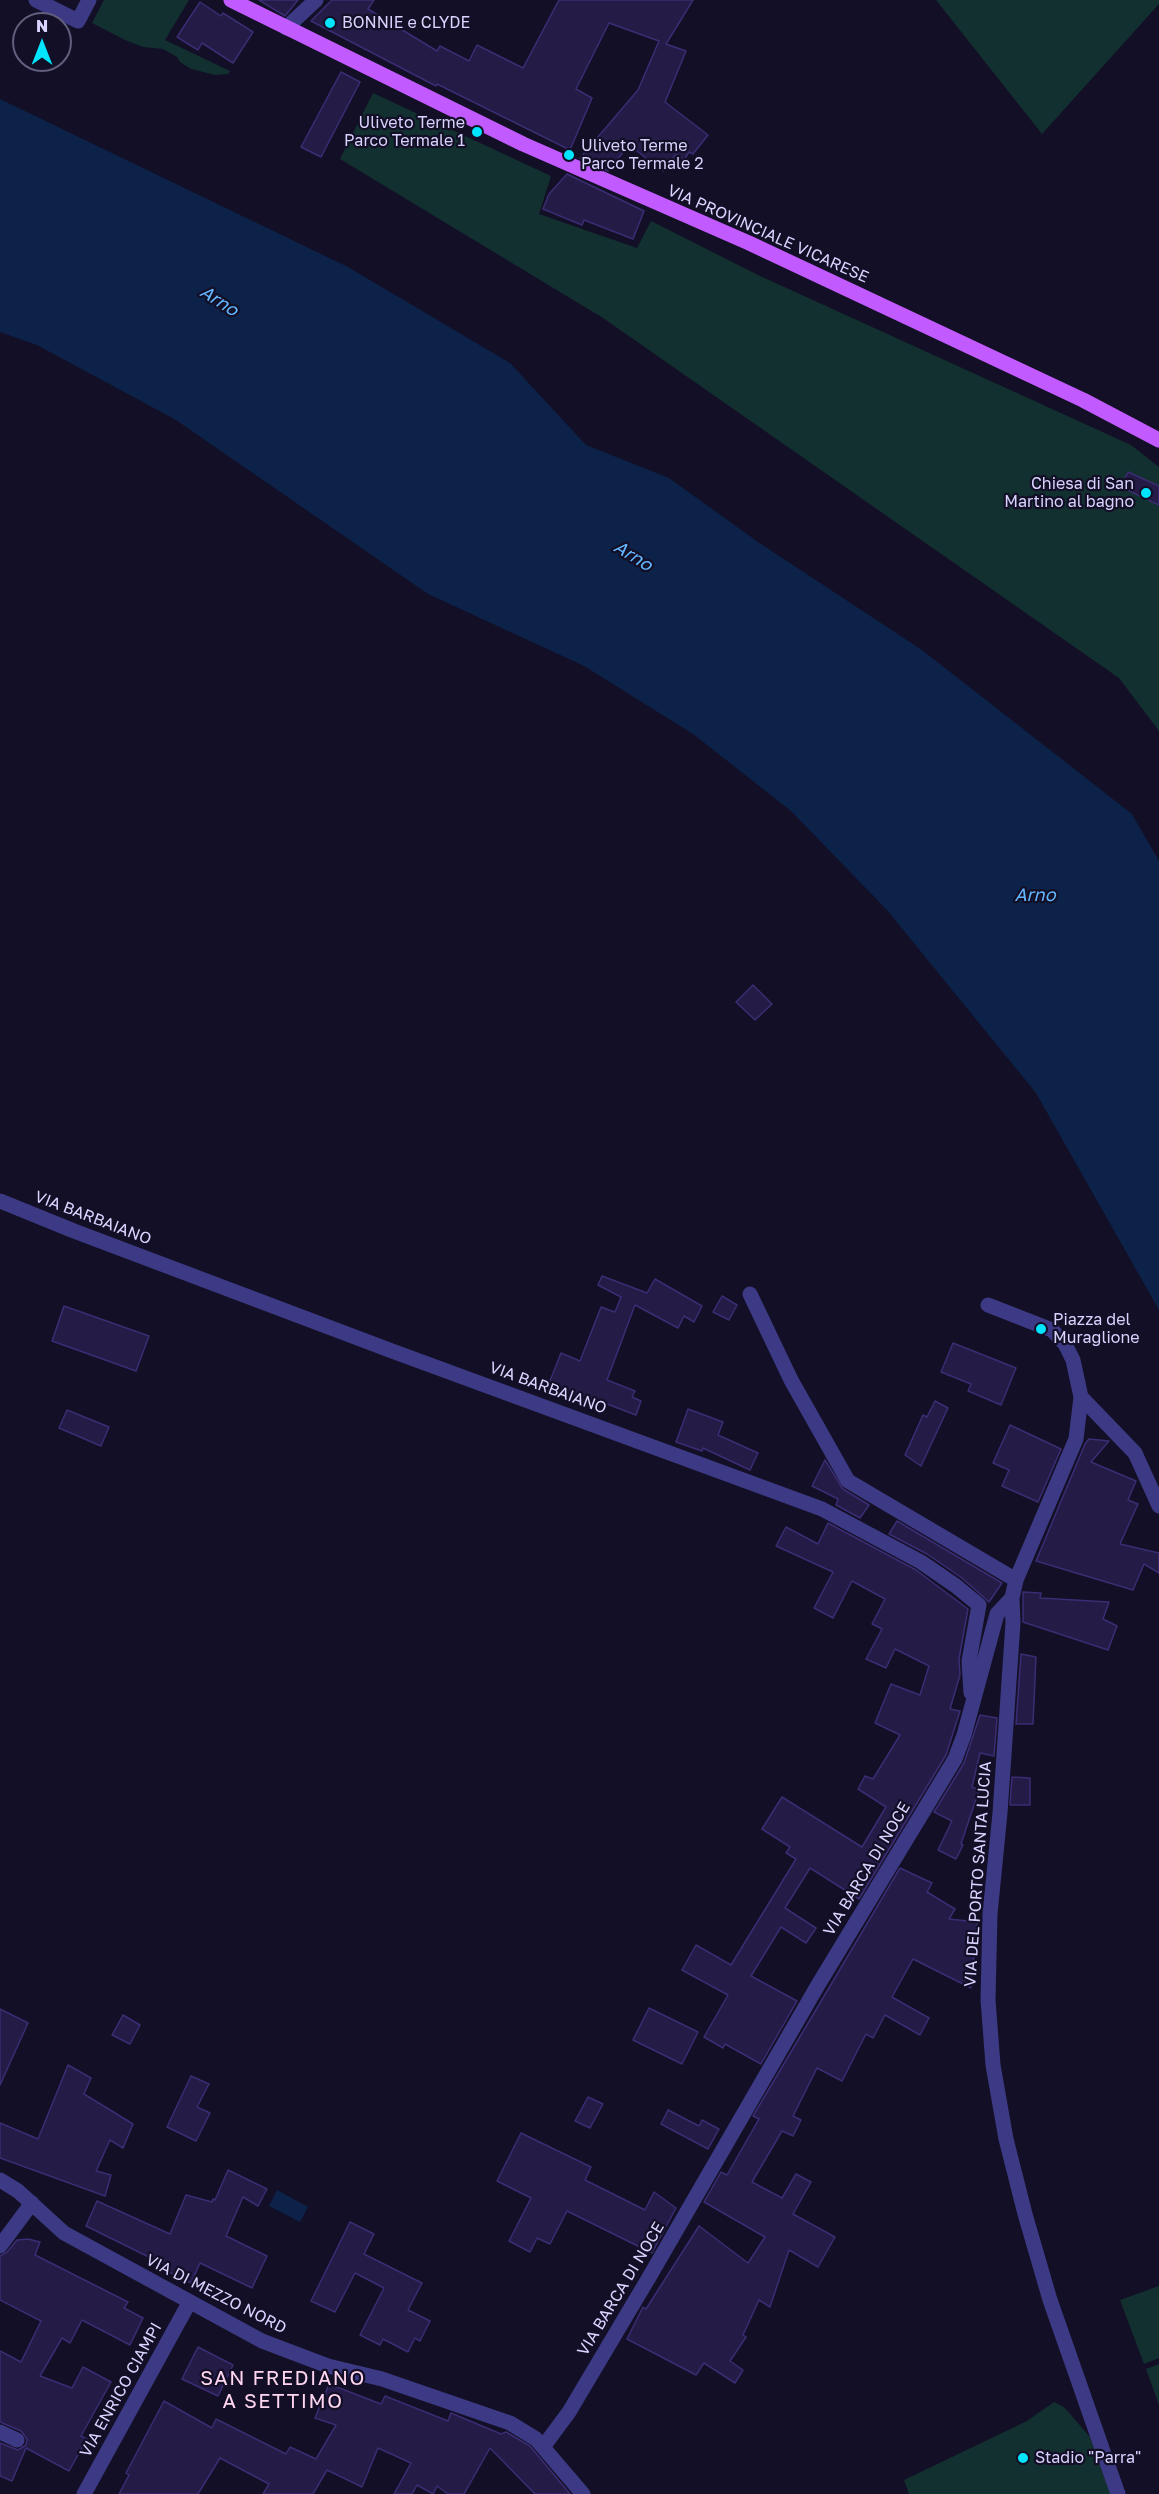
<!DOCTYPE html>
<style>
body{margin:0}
#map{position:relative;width:1159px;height:2494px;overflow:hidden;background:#130f26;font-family:"Golos Text",sans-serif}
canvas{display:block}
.north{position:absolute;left:12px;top:12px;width:60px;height:60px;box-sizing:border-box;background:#130f26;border:2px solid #625e7d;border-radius:50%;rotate:0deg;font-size:16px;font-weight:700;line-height:24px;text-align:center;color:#d9d4ff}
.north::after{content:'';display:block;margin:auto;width:21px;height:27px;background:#00e5ff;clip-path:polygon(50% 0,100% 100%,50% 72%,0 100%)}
</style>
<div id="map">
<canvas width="1159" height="2494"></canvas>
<div class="north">N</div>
</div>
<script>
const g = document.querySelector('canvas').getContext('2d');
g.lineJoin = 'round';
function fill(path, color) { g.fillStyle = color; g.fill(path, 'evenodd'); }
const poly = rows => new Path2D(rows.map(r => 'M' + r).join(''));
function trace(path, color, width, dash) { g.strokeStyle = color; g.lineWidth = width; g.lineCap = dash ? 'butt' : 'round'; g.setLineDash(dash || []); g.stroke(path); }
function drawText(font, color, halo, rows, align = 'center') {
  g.font = font + ' "Golos Text",sans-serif'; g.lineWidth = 4.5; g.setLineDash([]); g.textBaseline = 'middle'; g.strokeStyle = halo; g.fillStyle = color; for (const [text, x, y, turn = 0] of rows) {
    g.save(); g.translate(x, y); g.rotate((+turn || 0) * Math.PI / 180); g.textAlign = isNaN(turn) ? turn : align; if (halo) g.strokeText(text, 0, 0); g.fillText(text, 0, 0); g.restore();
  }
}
const green = poly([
 [104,0,189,0,165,40,230,71,228,74,215,75,191,69,180,62,177,57,163,49,143,47,125,40,92,23],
 [936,0,1159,0,1159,4,1042,134],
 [373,93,551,176,539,214,637,248,651,221,758,275,1131,445,1159,467,1159,731,1119,678,603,318,340,159],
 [1159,2286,1159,2358,1144,2364,1120,2300],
 [1159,2364,1159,2405,1146,2369],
 [1054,2402,1064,2407,1090,2437,1111,2494,909,2494,904,2480,1027,2421]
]);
const water = poly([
 [0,99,348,267,510,363,586,445,669,478,758,542,922,650,1132,814,1159,861,1159,1310,1036,1093,887,910,791,811,693,734,584,666,428,594,176,420,37,345,0,332],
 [277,2190,308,2207,300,2222,269,2206]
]);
const building = poly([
 [259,0,298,0,285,16,259,0],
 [332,0,374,0,368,9,437,51,440,46,469,61,477,45,523,68,559,0,693,0,666,44,686,51,665,102,708,135,693,154,689,152,684,160,676,154,663,171,629,145,608,171,580,158,638,90,659,41,609,23,576,89,592,98,570,150,437,84,436,86,311,21,332,0],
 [200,2,221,16,223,13,253,32,233,63,202,43,198,50,177,37,200,2],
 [341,72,360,82,321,157,301,147,341,72],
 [567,174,644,211,633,239,584,220,582,225,543,209,549,194,567,174],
 [1128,472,1159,486,1159,505,1121,487,1128,472],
 [753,985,772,1004,755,1020,736,1002,753,985],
 [602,1276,647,1293,655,1279,702,1306,694,1322,684,1316,678,1328,635,1305,607,1380,635,1391,632,1397,641,1401,636,1415,586,1396,584,1400,566,1392,564,1398,546,1391,561,1353,580,1361,601,1307,615,1312,621,1297,598,1285,602,1276],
 [722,1296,737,1305,729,1320,713,1312,722,1296],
 [64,1306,149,1336,136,1371,52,1341,64,1306],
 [953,1343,1016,1368,1001,1405,968,1391,971,1384,941,1372,953,1343],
 [935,1401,948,1408,921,1466,905,1455,923,1415,927,1417,935,1401],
 [688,1409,723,1422,718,1435,758,1453,750,1470,703,1448,702,1451,676,1442,688,1409],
 [67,1410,109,1427,101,1446,59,1428,67,1410],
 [1010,1425,1061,1449,1038,1502,1002,1486,1009,1470,993,1463,1010,1425],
 [1089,1439,1109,1441,1091,1462,1136,1481,1128,1500,1138,1504,1120,1544,1159,1553,1159,1573,1144,1564,1133,1590,1036,1561,1085,1444,1089,1439],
 [825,1460,843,1489,869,1505,860,1518,836,1505,838,1499,812,1486,825,1460],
 [897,1521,1002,1583,989,1602,962,1578,927,1554,889,1534,897,1521],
 [828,1523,916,1570,968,1609,959,1659,960,1675,950,1709,960,1711,946,1755,859,1899,810,1868,785,1908,816,1928,806,1943,781,1927,751,1976,797,2001,761,2064,725,2044,723,2048,704,2037,728,1995,682,1970,696,1945,731,1965,796,1859,786,1853,790,1847,762,1829,782,1797,862,1847,886,1807,858,1789,865,1776,873,1779,900,1735,875,1723,891,1684,920,1695,929,1666,895,1649,886,1668,866,1659,882,1629,872,1624,885,1599,852,1581,833,1618,814,1608,833,1572,776,1546,786,1527,818,1544,828,1523],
 [1023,1592,1041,1593,1040,1598,1109,1602,1103,1619,1117,1626,1108,1650,1023,1622,1023,1592],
 [1021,1654,1036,1657,1033,1724,1016,1724,1021,1654],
 [980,1715,997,1718,994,1756,980,1753,972,1787,979,1790,961,1844,963,1845,956,1859,938,1850,952,1821,934,1812,964,1763,980,1715],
 [1012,1777,1030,1778,1030,1805,1010,1805,1012,1777],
 [900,1868,932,1883,927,1892,955,1909,949,1919,977,1922,971,1988,913,1959,892,1997,929,2018,920,2035,885,2015,873,2038,866,2034,842,2081,817,2068,793,2116,801,2120,793,2136,782,2131,752,2182,782,2198,796,2174,811,2182,793,2214,835,2237,818,2267,789,2250,770,2307,759,2300,743,2335,746,2337,730,2361,743,2370,735,2383,704,2363,696,2375,627,2339,643,2307,646,2309,699,2226,748,2263,765,2237,704,2202,721,2172,727,2175,759,2119,753,2116,900,1868],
 [649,2008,698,2032,682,2064,633,2040,649,2008],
 [0,2009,28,2023,0,2085,0,2009],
 [123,2015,140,2025,130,2044,112,2035,123,2015],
 [68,2065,91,2078,84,2094,133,2124,123,2148,110,2140,96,2171,111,2175,105,2196,0,2158,0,2123,38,2139,68,2065],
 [191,2076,209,2084,197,2107,210,2113,196,2141,167,2127,191,2076],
 [588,2097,603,2104,590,2128,575,2121,588,2097],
 [668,2110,699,2126,702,2120,719,2129,708,2149,661,2124,668,2110],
 [521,2133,591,2167,585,2180,645,2210,654,2192,676,2208,652,2253,567,2211,550,2244,537,2238,530,2252,509,2241,531,2198,497,2181,521,2133],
 [228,2170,267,2189,258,2206,243,2197,226,2236,267,2256,252,2288,200,2263,191,2283,165,2270,167,2266,86,2226,97,2201,170,2234,186,2195,212,2202,213,2199,215,2200,228,2170],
 [350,2222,374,2234,364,2254,422,2283,408,2310,430,2321,420,2341,415,2338,408,2352,383,2339,380,2345,360,2335,384,2288,355,2273,335,2312,311,2301,350,2222],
 [28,2239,40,2242,35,2255,128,2302,124,2308,143,2318,130,2345,82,2320,70,2343,62,2338,40,2376,72,2388,83,2367,111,2382,81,2436,87,2439,69,2471,26,2448,12,2481,0,2476,0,2443,18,2450,26,2445,27,2439,21,2431,0,2422,0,2351,21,2362,41,2321,0,2300,0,2256,7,2252,17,2240,28,2239],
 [198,2347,233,2365,218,2396,182,2379,198,2347],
 [329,2384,381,2404,385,2396,448,2421,451,2413,501,2434,506,2432,530,2446,570,2494,535,2494,490,2448,464,2494,448,2494,437,2486,433,2494,417,2485,412,2494,394,2494,411,2463,378,2448,362,2487,327,2470,313,2494,263,2494,269,2484,220,2458,198,2494,119,2494,129,2475,126,2473,164,2401,212,2428,216,2419,286,2454,290,2447,316,2459,336,2425,315,2418,329,2384]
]);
const minor = poly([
 [36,0,78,21,89,0],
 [286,28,316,0],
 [0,1201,74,1231,392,1351,822,1509,921,1562,956,1586,979,1605,969,1661,971,1693],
 [750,1294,791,1380,848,1481,1016,1580],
 [1081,1397,1135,1453,1159,1506],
 [1012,1598,1013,1623,1000,1813,990,1914,988,2000,993,2065,1006,2139,1025,2214,1050,2300,1118,2494],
 [0,2180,18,2191,64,2233,262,2341,328,2366,382,2379,510,2423,536,2439,583,2494],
 [0,2246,32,2203],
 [0,2432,17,2440],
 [543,2447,569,2412,651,2274,818,1985,955,1759,964,1735,997,1614,1012,1598,1016,1580,1076,1439,1081,1397,1073,1360,1065,1344,1052,1330,988,1305],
 [84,2494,189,2303]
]);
const major = poly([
 [231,0,523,144,749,243,1083,400,1159,440]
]);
const markers = [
 [330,23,6,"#00e5ff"],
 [477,132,6,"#00e5ff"],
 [569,155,6,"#00e5ff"],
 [1146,493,6,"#00e5ff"],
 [1041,1329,6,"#00e5ff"],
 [1023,2458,6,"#00e5ff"]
];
const poiNames = [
 ["BONNIE e CLYDE",342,23],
 ["Uliveto Terme",465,123,"right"],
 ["Parco Termale 1",465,141,"right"],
 ["Uliveto Terme",581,146],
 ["Parco Termale 2",581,164],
 ["Chiesa di San",1134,484,"right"],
 ["Martino al bagno",1134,502,"right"],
 ["Piazza del",1053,1320],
 ["Muraglione",1053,1338],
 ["Stadio \"Parra\"",1035,2458]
];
const streetNames = [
 ["VIA PROVINCIALE VICARESE",768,234,24],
 ["VIA BARBAIANO",93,1218,21],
 ["VIA BARBAIANO",548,1388,20],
 ["VIA BARCA DI NOCE",867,1869,-59],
 ["VIA DEL PORTO SANTA LUCIA",978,1874,-86],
 ["VIA BARCA DI NOCE",621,2289,-59],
 ["VIA DI MEZZO NORD",216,2294,27],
 ["VIA ENRICO CIAMPI",121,2390,-61]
];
const waterNames = [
 ["Arno",219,301,33],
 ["Arno",633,556,32],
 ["Arno",1035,895]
];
const quarterNames = [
 ["SAN FREDIANO",283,2379],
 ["A SETTIMO",283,2402]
];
fill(green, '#12302f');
fill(water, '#0c2248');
fill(building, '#241b47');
trace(building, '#3b2d73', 1.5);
trace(minor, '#3d3a85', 15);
trace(major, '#c25bff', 15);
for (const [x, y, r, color] of markers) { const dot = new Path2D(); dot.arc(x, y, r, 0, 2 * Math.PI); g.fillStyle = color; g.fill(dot); trace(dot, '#130f26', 2); }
drawText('16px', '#d9d4ff', '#130f26', poiNames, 'left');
drawText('16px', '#d9d4ff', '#130f26', streetNames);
drawText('italic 18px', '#62b6ff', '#130f26', waterNames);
g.letterSpacing = '1.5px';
drawText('20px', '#ffd6f0', '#130f26', quarterNames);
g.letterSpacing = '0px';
</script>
